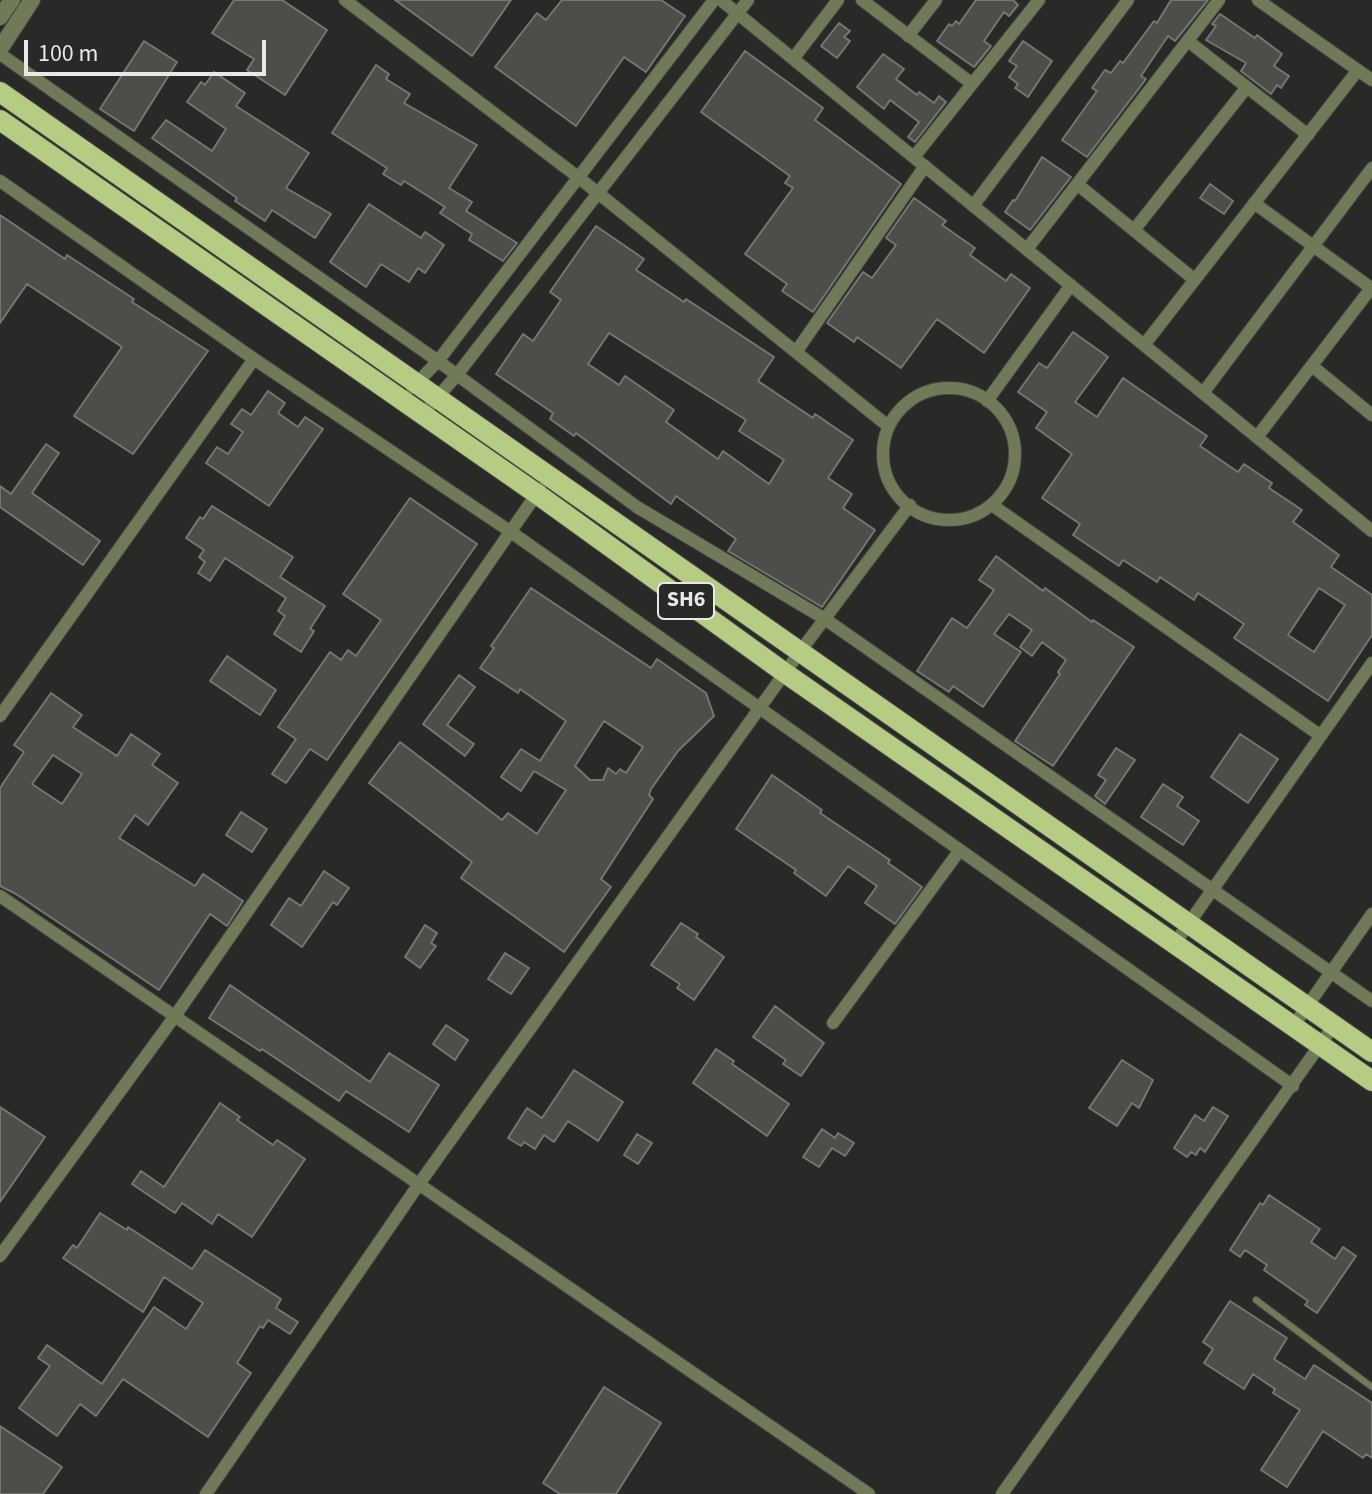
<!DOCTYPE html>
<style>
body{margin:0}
#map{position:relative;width:1372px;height:1494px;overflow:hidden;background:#292a27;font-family:"Source Sans 3",sans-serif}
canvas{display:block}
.scale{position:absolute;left:24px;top:40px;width:242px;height:36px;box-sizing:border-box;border:4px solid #e8e9e7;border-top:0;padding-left:10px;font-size:24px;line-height:28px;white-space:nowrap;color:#e8e9e7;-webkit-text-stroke:6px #292a27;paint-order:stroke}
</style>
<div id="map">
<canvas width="1372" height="1494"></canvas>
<div class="scale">100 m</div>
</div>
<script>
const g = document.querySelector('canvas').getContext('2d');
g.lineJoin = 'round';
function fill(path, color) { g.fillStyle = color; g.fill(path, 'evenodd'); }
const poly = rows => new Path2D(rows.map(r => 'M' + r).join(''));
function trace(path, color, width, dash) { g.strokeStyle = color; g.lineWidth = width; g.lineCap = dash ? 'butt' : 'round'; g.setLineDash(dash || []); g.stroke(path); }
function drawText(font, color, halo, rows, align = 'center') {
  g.font = font + ' "Source Sans 3",sans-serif'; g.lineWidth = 7; g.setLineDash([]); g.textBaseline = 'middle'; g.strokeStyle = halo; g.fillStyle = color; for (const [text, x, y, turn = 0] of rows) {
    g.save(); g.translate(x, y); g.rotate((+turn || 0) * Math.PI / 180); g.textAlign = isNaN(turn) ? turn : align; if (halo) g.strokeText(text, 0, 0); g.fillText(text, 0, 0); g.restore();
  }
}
const building = poly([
 [234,0,282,0,327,30,285,95,247,70,254,59,212,33,234,0],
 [395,0,511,0,472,56,395,0],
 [562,0,661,0,685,16,646,72,624,57,576,126,495,67,537,13,546,20,562,0],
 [976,0,1013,0,1018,5,1009,16,1004,12,984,41,991,46,974,67,937,41,949,24,952,26,956,21,959,24,976,0],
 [1171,0,1208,0,1175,41,1168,36,1141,76,1146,79,1087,157,1062,140,1097,91,1092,88,1105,70,1111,73,1120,61,1123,63,1154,21,1157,23,1171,0],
 [1220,14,1255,38,1257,35,1282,54,1274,66,1289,76,1281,88,1277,85,1271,94,1241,71,1246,63,1206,40,1216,26,1212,24,1220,14],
 [839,23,850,31,844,37,850,41,837,58,821,46,839,23],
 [144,41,177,62,134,131,100,109,144,41],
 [1023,41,1052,61,1028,97,1015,88,1018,84,1009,77,1017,66,1009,61,1023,41],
 [745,51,823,108,815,120,901,184,813,312,782,291,787,284,745,254,793,188,785,183,790,176,701,112,745,51],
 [883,54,904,69,896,79,917,95,919,92,934,103,939,96,946,102,915,142,908,137,919,122,890,100,884,109,857,87,883,54],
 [376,65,389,74,386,79,410,94,404,103,477,145,449,188,472,202,466,211,517,243,503,261,469,240,472,234,440,213,445,207,404,181,401,185,383,174,387,168,332,133,376,65],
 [214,72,245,93,236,106,309,153,286,188,331,214,315,238,272,210,265,221,235,201,237,198,152,138,166,120,212,151,226,129,187,102,201,82,205,85,214,72],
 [1042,157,1071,177,1030,230,1005,212,1013,200,1015,201,1042,157],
 [1210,184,1233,201,1224,214,1200,198,1210,184],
 [914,198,946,221,942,225,975,248,970,255,1006,281,1011,274,1030,288,984,353,937,319,901,368,857,337,854,342,827,323,863,272,872,278,896,245,886,238,914,198],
 [369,204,421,238,425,232,444,245,425,273,418,268,409,282,381,264,366,287,330,262,369,204],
 [0,215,65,259,67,255,134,299,132,302,208,351,133,454,74,416,122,347,27,284,0,323,0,215],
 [596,226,644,259,636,270,684,302,686,299,774,357,758,381,813,418,815,414,853,440,828,478,852,494,843,508,875,530,822,607,728,551,736,539,676,496,671,504,576,433,574,436,550,419,553,413,496,374,523,334,533,341,561,300,550,292,596,226],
 [609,333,746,420,739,431,784,460,769,484,723,451,718,459,666,422,674,410,625,376,619,385,588,364,609,333],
 [1073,332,1108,357,1075,402,1097,417,1123,378,1207,436,1200,446,1238,472,1244,464,1272,483,1269,488,1302,510,1293,522,1339,555,1331,567,1372,595,1372,635,1328,701,1234,638,1244,624,1198,593,1194,600,1160,577,1157,582,1123,560,1119,566,1073,535,1080,524,1042,498,1072,454,1036,428,1047,412,1018,392,1039,363,1047,368,1073,332],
 [1319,588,1345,605,1314,652,1288,635,1319,588],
 [268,391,285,403,278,413,298,427,305,417,323,429,269,506,206,463,217,447,228,454,243,432,231,424,242,409,251,415,268,391],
 [46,444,59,453,32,493,100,541,83,565,0,507,0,486,11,494,46,444],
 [410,498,477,544,327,760,310,749,286,783,272,774,296,739,278,727,330,652,341,660,348,650,356,656,381,620,343,594,410,498],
 [212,506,293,557,280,577,325,606,310,629,314,631,301,652,274,634,285,616,278,611,286,598,225,558,210,581,198,573,205,562,199,557,204,550,186,538,200,517,203,519,212,506],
 [996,556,1043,591,1045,588,1092,622,1093,620,1134,647,1053,766,1015,741,1060,674,1058,672,1066,660,1042,642,1032,656,1020,647,1032,630,1009,614,994,634,1021,652,983,707,953,686,949,692,917,671,952,618,967,628,994,590,979,580,996,556],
 [531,588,651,668,657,659,706,693,714,716,678,751,651,789,649,795,653,799,601,879,611,887,564,952,461,878,472,862,369,783,400,742,502,820,508,813,537,834,566,790,534,771,521,791,501,777,521,749,540,761,566,721,520,689,518,693,480,668,494,648,491,646,531,588],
 [604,721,643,747,626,773,620,769,616,774,608,768,603,780,590,780,575,766,604,721],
 [227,656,276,690,260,715,210,681,227,656],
 [459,675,475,687,447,725,474,744,465,756,423,724,459,675],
 [51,693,82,715,73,727,117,756,131,734,160,754,152,765,178,783,148,825,135,815,119,838,195,886,203,874,243,901,227,926,210,914,159,990,16,894,0,886,0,788,24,752,14,745,51,693],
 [53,755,82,774,62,804,32,784,53,755],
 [1240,734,1278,759,1248,803,1211,777,1240,734],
 [1116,748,1135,760,1105,804,1095,796,1106,780,1098,775,1116,748],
 [772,775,822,810,820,813,890,860,888,863,922,887,895,924,865,903,877,886,848,866,826,896,794,873,796,870,736,829,772,775],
 [1163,784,1183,797,1177,806,1199,821,1183,845,1141,817,1163,784],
 [241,812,267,829,252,852,226,835,241,812],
 [324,871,349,888,337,905,333,902,302,947,271,925,289,898,301,906,324,871],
 [681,923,698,934,696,937,724,957,694,1000,677,988,680,984,651,965,681,923],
 [425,925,437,933,431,943,436,946,420,968,405,957,425,925],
 [505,953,529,968,511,994,488,979,505,953],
 [230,985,370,1082,389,1053,439,1085,409,1132,346,1091,339,1101,262,1049,260,1051,209,1018,230,985],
 [775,1006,824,1043,801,1076,783,1064,786,1060,753,1037,775,1006],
 [446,1025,468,1040,455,1060,433,1044,446,1025],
 [716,1049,734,1061,732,1064,789,1104,767,1136,693,1083,716,1049],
 [1122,1060,1153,1080,1139,1108,1132,1103,1117,1126,1089,1108,1122,1060],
 [574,1070,623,1102,598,1141,568,1121,554,1142,544,1135,535,1149,524,1142,521,1146,508,1138,527,1108,542,1118,574,1070],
 [220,1103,240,1117,237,1120,273,1145,277,1140,305,1159,252,1237,218,1214,212,1224,182,1203,175,1213,132,1184,141,1171,164,1187,220,1103],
 [0,1107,45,1137,0,1202,0,1107],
 [1213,1107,1228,1116,1205,1152,1200,1148,1196,1155,1191,1152,1187,1157,1174,1148,1195,1115,1204,1121,1213,1107],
 [822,1129,835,1138,838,1133,854,1143,845,1156,832,1148,819,1167,803,1157,822,1129],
 [637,1134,652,1143,638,1164,624,1155,637,1134],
 [1269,1195,1320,1229,1311,1242,1335,1259,1343,1247,1356,1256,1317,1313,1305,1305,1308,1301,1264,1270,1267,1265,1245,1250,1240,1257,1230,1250,1260,1203,1263,1205,1269,1195],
 [100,1213,127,1230,128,1227,192,1269,205,1250,281,1299,276,1308,298,1322,290,1334,268,1320,263,1328,260,1326,237,1363,251,1373,208,1437,123,1379,96,1416,80,1404,57,1436,19,1408,50,1366,38,1358,47,1345,102,1384,154,1307,186,1329,203,1303,164,1277,143,1312,63,1258,73,1245,77,1248,100,1213],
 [1230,1301,1287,1338,1274,1359,1305,1379,1314,1365,1372,1403,1372,1458,1366,1454,1363,1458,1323,1431,1287,1487,1261,1470,1300,1410,1273,1393,1275,1389,1253,1374,1244,1389,1204,1363,1213,1349,1203,1342,1230,1301],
 [604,1387,661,1423,616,1494,560,1494,543,1483,604,1387],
 [0,1426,62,1467,43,1494,0,1494,0,1426]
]);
const service = poly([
 [1256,1300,1372,1387]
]);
const minor = poly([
 [345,0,578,177,888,426],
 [721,0,1372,531],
 [862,0,971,83],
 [1258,0,1372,80],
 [908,36,936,0],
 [1188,41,1308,135],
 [0,54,438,361,637,507,825,619,1372,1001],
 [793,59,838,0],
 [914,157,1039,0],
 [0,181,254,359,511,532,1293,1086],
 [1077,184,1195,280],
 [1254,203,1371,288],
 [973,206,1128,0],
 [1134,230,1247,87],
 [1027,249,1219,0],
 [1144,345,1358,70],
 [796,352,925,166],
 [1312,366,1372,415],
 [412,388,438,361,714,0],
 '883 454a66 66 0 1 1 132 0a66 66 0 1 1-132 0Z',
 [1203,393,1372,168],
 [987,401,1071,285],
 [423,414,456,376,748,0],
 [1257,437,1372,287],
 [992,505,1321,736],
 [0,716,254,359],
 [0,896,869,1494],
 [1175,943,1372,663],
 [833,1023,960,850],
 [1294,1025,1372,914],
 [0,1256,175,1016,540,489],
 [206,1494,419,1184,799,653,910,505],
 [1002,1494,1334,1025]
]);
const tertiary = poly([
 [0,17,12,0],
 [0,49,32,0]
]);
const primary = poly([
 [0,92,1372,1052],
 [0,120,537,494,785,673,1372,1081]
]);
const shields = [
 [686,601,56]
];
const shieldNames = [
 ["SH6",686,601]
];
fill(building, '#4c4e4a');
trace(building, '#747672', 2);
trace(service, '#444542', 8);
trace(minor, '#444542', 14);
trace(tertiary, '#444542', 18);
trace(primary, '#444542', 22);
trace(service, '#707a58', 6);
trace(minor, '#707a58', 12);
trace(tertiary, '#707a58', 16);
trace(primary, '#b6cb83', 20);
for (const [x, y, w] of shields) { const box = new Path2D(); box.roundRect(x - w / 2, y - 18, w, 36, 6); g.fillStyle = '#292a27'; g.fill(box); trace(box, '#e8e9e7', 2); }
drawText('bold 22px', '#e8e9e7', null, shieldNames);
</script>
